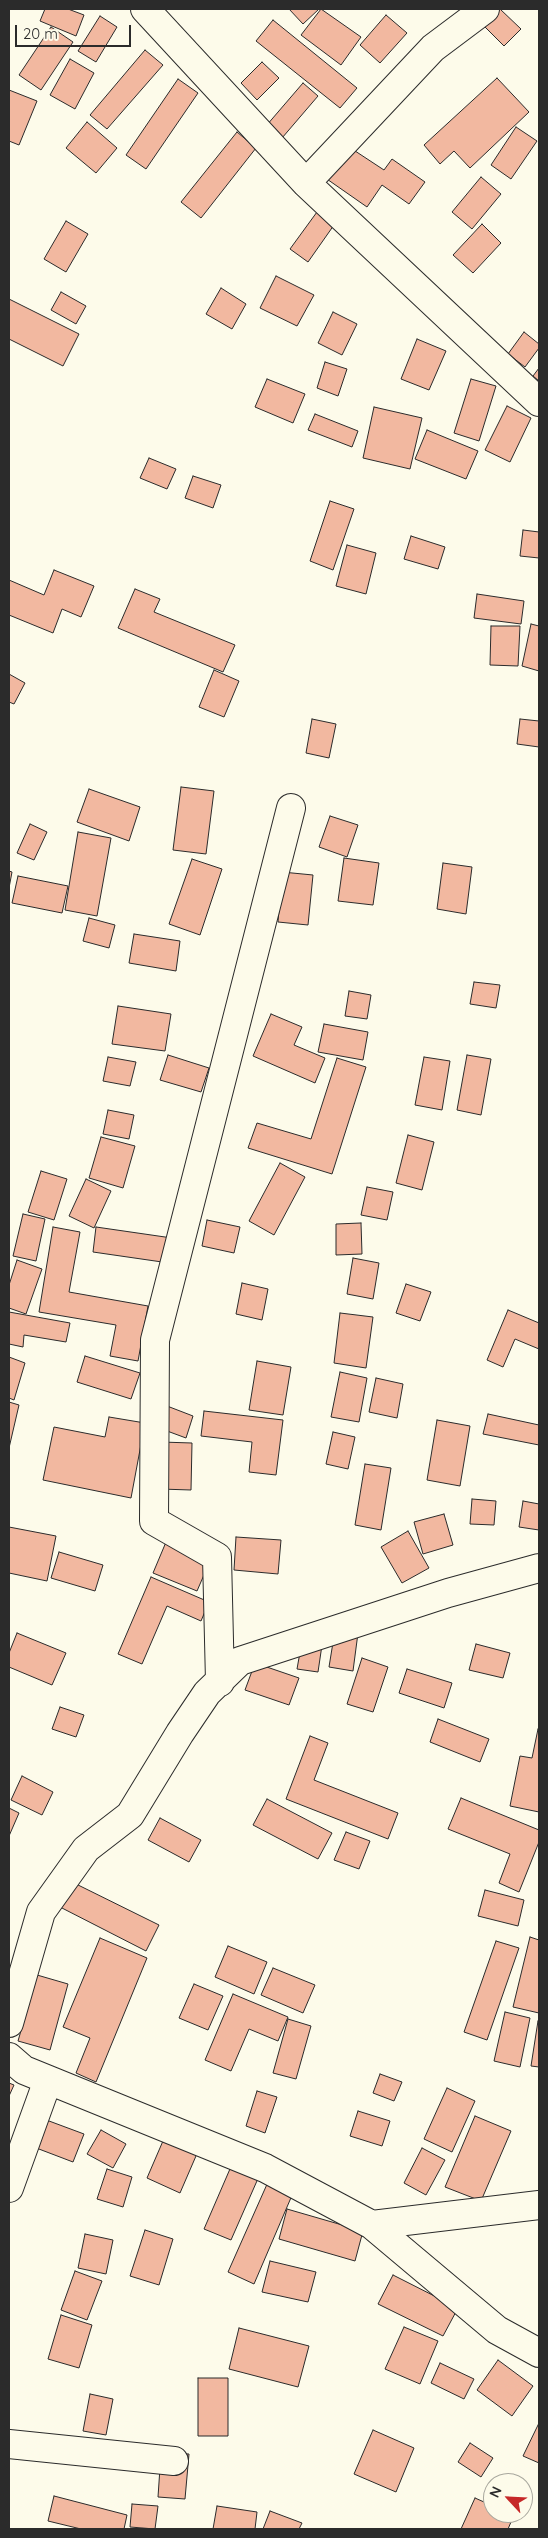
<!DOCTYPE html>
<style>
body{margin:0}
#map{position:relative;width:548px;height:2538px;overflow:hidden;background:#fdfbea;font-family:Quicksand,sans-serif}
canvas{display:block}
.frame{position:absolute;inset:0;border:10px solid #2b2b2b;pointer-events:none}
.north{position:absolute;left:483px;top:2473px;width:50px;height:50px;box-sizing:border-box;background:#fdfbea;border:1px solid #a9a89e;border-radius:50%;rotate:295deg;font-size:14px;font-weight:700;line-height:20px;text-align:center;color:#2b2b2b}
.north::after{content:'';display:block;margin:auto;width:18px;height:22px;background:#c62828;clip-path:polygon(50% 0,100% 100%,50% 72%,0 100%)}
.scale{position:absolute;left:15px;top:25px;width:116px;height:22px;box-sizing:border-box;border:2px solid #2b2b2b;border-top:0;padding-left:6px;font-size:15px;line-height:18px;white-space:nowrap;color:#2b2b2b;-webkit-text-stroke:4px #fdfbea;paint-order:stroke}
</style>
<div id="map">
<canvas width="548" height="2538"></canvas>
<div class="frame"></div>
<div class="north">N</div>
<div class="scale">20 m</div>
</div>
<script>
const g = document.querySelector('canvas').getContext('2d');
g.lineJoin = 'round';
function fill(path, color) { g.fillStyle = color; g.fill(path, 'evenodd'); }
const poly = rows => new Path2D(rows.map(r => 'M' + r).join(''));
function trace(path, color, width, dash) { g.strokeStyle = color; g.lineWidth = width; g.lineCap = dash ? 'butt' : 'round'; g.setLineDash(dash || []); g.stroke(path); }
const building = poly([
 [45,9,68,9,84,15,76,36,40,21,45,9],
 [289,9,319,9,303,24,289,9],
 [321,9,361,37,341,65,301,35,321,9],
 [480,9,500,9,521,29,504,46,473,15,480,9],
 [386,15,407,33,380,63,360,45,386,15],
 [100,16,117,27,96,62,78,51,100,16],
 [273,20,357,88,340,108,256,41,273,20],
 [51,27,73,42,41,90,19,75,51,27],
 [145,50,163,65,107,129,90,115,145,50],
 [70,59,94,73,75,109,50,95,70,59],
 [262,62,279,78,257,100,241,83,262,62],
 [497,78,529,112,470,168,454,151,440,164,424,145,497,78],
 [178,79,198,93,146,169,126,155,178,79],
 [303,83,318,96,282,138,266,126,303,83],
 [9,90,37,101,19,145,9,141,9,90],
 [87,122,117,148,96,173,66,148,87,122],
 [516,127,537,141,511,179,491,165,516,127],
 [237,132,256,148,201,218,181,202,237,132],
 [346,145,384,170,392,159,425,182,409,204,382,185,367,207,324,177,346,145],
 [481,177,501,194,472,229,452,212,481,177],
 [317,212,334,225,308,262,290,249,317,212],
 [66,221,88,234,66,272,44,259,66,221],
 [482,224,501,243,473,273,453,255,482,224],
 [276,276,314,295,297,326,260,308,276,276],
 [221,288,246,304,232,329,206,314,221,288],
 [61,292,86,306,76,324,51,310,61,292],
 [9,299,79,334,63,366,9,339,9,299],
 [333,312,357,324,342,355,318,343,333,312],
 [524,332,539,344,539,348,525,367,508,354,524,332],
 [417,339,446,351,429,390,401,379,417,339],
 [325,362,347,369,338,396,317,388,325,362],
 [539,368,539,381,533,376,539,368],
 [267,379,305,394,293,423,255,407,267,379],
 [471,379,496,386,479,441,454,433,471,379],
 [507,406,531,418,510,462,485,450,507,406],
 [374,407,422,418,410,469,363,458,374,407],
 [315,414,358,431,352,447,308,430,315,414],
 [427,430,478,451,466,479,415,459,427,430],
 [149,458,176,469,167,489,140,478,149,458],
 [193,476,221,485,213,508,185,498,193,476],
 [330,501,354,509,333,570,310,561,330,501],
 [523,530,539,532,539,558,520,556,523,530],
 [411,536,445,547,438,569,404,559,411,536],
 [347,545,376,553,366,594,336,586,347,545],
 [54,570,94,586,81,617,62,609,53,633,9,615,9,580,44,595,54,570],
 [135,589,160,599,154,612,235,645,223,672,118,628,135,589],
 [477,594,524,601,521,624,474,618,477,594],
 [531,624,539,626,539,671,522,666,531,624],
 [491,626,520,626,518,666,490,665,491,626],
 [214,670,239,681,224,717,199,707,214,670],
 [9,674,25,683,14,704,9,702,9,674],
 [312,719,336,724,329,758,306,753,312,719],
 [520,719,539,721,539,747,517,744,520,719],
 [181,787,214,791,206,854,173,850,181,787],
 [89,789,140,807,129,841,77,822,89,789],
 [330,816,358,825,347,857,319,847,330,816],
 [30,824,47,832,34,860,17,853,30,824],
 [78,832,111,838,97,916,65,910,78,832],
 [344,858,379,863,373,905,338,901,344,858],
 [192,859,222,869,200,935,169,924,192,859],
 [443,863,472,867,466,914,437,909,443,863],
 [9,871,12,872,9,888,9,871],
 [282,872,313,875,308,925,278,922,282,872],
 [18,876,68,886,62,913,12,903,18,876],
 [89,918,115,925,109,948,83,941,89,918],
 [134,934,180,941,176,971,129,963,134,934],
 [474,982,500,985,496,1008,470,1004,474,982],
 [349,991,371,995,367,1019,345,1016,349,991],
 [118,1006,171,1014,165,1051,112,1044,118,1006],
 [271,1014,302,1027,294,1045,325,1058,315,1083,253,1056,271,1014],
 [324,1024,368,1032,363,1060,318,1052,324,1024],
 [168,1055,209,1068,201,1092,160,1080,168,1055],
 [467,1055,491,1059,481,1115,457,1110,467,1055],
 [108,1057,136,1062,130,1086,103,1081,108,1057],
 [424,1057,450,1061,442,1110,415,1105,424,1057],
 [337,1058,366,1067,332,1174,248,1148,257,1123,311,1139,337,1058],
 [108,1110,134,1115,129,1139,103,1134,108,1110],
 [408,1135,434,1142,422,1190,396,1183,408,1135],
 [101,1137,135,1146,123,1188,89,1178,101,1137],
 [280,1163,305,1177,274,1235,249,1221,280,1163],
 [41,1171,67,1179,54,1220,28,1212,41,1171],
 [86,1179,111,1191,94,1228,69,1216,86,1179],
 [367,1187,393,1192,387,1220,361,1215,367,1187],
 [23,1214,45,1219,36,1261,13,1256,23,1214],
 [207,1220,240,1227,234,1253,202,1246,207,1220],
 [361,1223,362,1254,336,1255,336,1224,361,1223],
 [53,1227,80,1232,69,1292,148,1306,138,1361,110,1356,116,1325,39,1312,53,1227],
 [96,1227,172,1238,169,1263,93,1252,96,1227],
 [353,1258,379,1263,373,1299,347,1294,353,1258],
 [17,1260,42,1269,26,1314,9,1308,9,1285,17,1260],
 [242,1283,268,1289,262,1320,236,1314,242,1283],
 [406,1284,431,1292,420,1321,396,1313,406,1284],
 [508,1310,539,1323,539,1349,515,1339,503,1367,487,1360,508,1310],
 [9,1312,70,1323,66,1342,24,1335,23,1347,9,1344,9,1312],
 [340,1313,373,1317,366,1368,334,1363,340,1313],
 [85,1356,140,1373,131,1399,77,1382,85,1356],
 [9,1357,25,1363,14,1400,9,1398,9,1357],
 [257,1361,291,1367,283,1415,249,1410,257,1361],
 [340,1372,367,1378,359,1422,331,1417,340,1372],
 [376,1378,403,1384,397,1418,369,1412,376,1378],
 [9,1402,19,1405,9,1448,9,1402],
 [167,1406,193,1416,186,1438,159,1428,167,1406],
 [204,1411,283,1420,276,1475,249,1472,252,1442,201,1436,204,1411],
 [488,1414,539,1425,539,1445,483,1434,488,1414],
 [109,1417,145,1423,131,1498,43,1480,54,1427,105,1437,109,1417],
 [437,1420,470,1426,460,1486,427,1480,437,1420],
 [333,1432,355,1437,348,1469,326,1464,333,1432],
 [161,1442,192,1443,191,1490,160,1489,161,1442],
 [365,1464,391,1468,381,1530,355,1525,365,1464],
 [472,1499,496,1501,494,1525,470,1524,472,1499],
 [523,1501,539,1504,539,1530,519,1527,523,1501],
 [444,1514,453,1545,423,1554,414,1522,444,1514],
 [9,1527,56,1536,47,1581,9,1573,9,1527],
 [408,1531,429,1568,402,1583,381,1547,408,1531],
 [169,1535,213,1554,197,1591,153,1573,169,1535],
 [236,1537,281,1540,278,1574,234,1570,236,1537],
 [59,1552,103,1565,95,1591,51,1578,59,1552],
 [151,1577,209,1602,201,1621,167,1606,142,1664,118,1654,151,1577],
 [335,1630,358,1633,353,1671,329,1667,335,1630],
 [17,1633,66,1653,52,1685,9,1667,9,1653,17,1633],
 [302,1641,322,1645,318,1672,297,1669,302,1641],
 [476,1644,510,1653,503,1678,469,1670,476,1644],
 [362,1658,388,1667,373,1712,347,1704,362,1658],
 [255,1663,299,1678,289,1705,245,1690,255,1663],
 [407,1669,452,1683,444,1708,399,1693,407,1669],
 [60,1707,84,1715,76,1737,52,1729,60,1707],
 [438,1719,489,1739,480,1762,430,1742,438,1719],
 [538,1729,539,1729,539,1812,510,1806,520,1756,532,1758,538,1729],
 [310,1736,328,1743,314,1780,398,1813,388,1839,286,1799,310,1736],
 [22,1776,53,1792,42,1815,11,1800,22,1776],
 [461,1798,539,1830,539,1842,519,1892,499,1883,510,1854,448,1829,461,1798],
 [267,1799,332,1833,318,1859,253,1825,267,1799],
 [9,1808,19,1813,9,1836,9,1808],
 [160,1818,201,1840,189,1862,148,1840,160,1818],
 [346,1832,370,1841,359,1869,334,1860,346,1832],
 [72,1882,159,1925,146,1951,60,1907,72,1882],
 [485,1890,524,1900,518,1926,478,1916,485,1890],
 [530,1937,539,1940,539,2013,513,2007,530,1937],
 [100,1938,147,1958,96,2082,76,2073,90,2038,63,2027,100,1938],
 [496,1941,519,1948,487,2040,464,2032,496,1941],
 [228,1946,267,1962,254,1994,215,1977,228,1946],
 [273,1968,315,1985,303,2013,261,1995,273,1968],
 [37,1975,68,1984,50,2050,18,2041,37,1975],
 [194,1984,223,1996,208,2030,179,2018,194,1984],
 [233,1994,288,2017,278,2041,249,2029,231,2071,205,2060,233,1994],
 [505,2012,530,2018,520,2067,494,2061,505,2012],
 [288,2019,311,2026,296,2079,273,2073,288,2019],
 [538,2021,539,2021,539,2067,531,2066,538,2021],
 [380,2074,402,2082,394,2101,373,2093,380,2074],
 [9,2083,14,2085,9,2096,9,2083],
 [447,2088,475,2101,452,2152,424,2139,447,2088],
 [257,2091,277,2097,265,2133,246,2126,257,2091],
 [358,2111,390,2121,382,2146,350,2136,358,2111],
 [475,2116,511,2131,481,2201,445,2187,475,2116],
 [41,2118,84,2134,73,2162,31,2146,41,2118],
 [101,2130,126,2144,113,2168,87,2154,101,2130],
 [166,2134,199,2149,180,2193,147,2178,166,2134],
 [422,2148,445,2160,426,2195,404,2183,422,2148],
 [233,2162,260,2174,231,2240,204,2229,233,2162],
 [107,2169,132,2177,123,2207,97,2199,107,2169],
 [268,2182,293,2193,254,2284,228,2272,268,2182],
 [287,2209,363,2231,355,2261,279,2239,287,2209],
 [145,2230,173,2239,159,2285,130,2276,145,2230],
 [85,2234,113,2240,106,2274,78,2268,85,2234],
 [270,2261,316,2272,308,2302,262,2292,270,2261],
 [75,2271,102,2281,87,2320,61,2310,75,2271],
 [393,2275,458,2308,443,2336,378,2304,393,2275],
 [61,2315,92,2325,79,2368,48,2359,61,2315],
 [404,2327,438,2341,420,2384,385,2369,404,2327],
 [239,2328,309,2346,298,2387,229,2369,239,2328],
 [498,2360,533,2386,512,2416,477,2390,498,2360],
 [440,2363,474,2379,464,2399,431,2383,440,2363],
 [198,2378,228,2378,228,2436,198,2436,198,2378],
 [90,2394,113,2399,106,2435,83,2431,90,2394],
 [539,2423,539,2463,523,2456,539,2423],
 [373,2430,414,2448,396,2492,354,2474,373,2430],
 [470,2443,493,2458,481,2477,458,2462,470,2443],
 [161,2453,189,2454,185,2499,158,2497,161,2453],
 [54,2496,127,2515,124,2529,81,2529,48,2521,54,2496],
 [475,2498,493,2506,493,2513,514,2515,508,2529,461,2529,475,2498],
 [132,2504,158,2506,155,2529,130,2527,132,2504],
 [217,2506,257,2512,255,2529,213,2529,217,2506],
 [270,2511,302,2523,299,2529,263,2529,270,2511]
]);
const street = poly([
 [145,9,306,183,539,402],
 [306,183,433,48,485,9],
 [220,1682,217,1557,154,1521,155,1340,291,808],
 [9,2023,41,1912,86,1849,130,1815,180,1733,207,1693,240,1661,448,1593,539,1568],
 [9,2057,24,2070,265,2168,372,2225,497,2330,539,2353],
 [9,2188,48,2080],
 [372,2225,539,2205],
 [9,2444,174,2461]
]);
fill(building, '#f2b8a0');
trace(building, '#2b2b2b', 1);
trace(street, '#2b2b2b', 30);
trace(street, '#fdfbea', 28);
</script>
